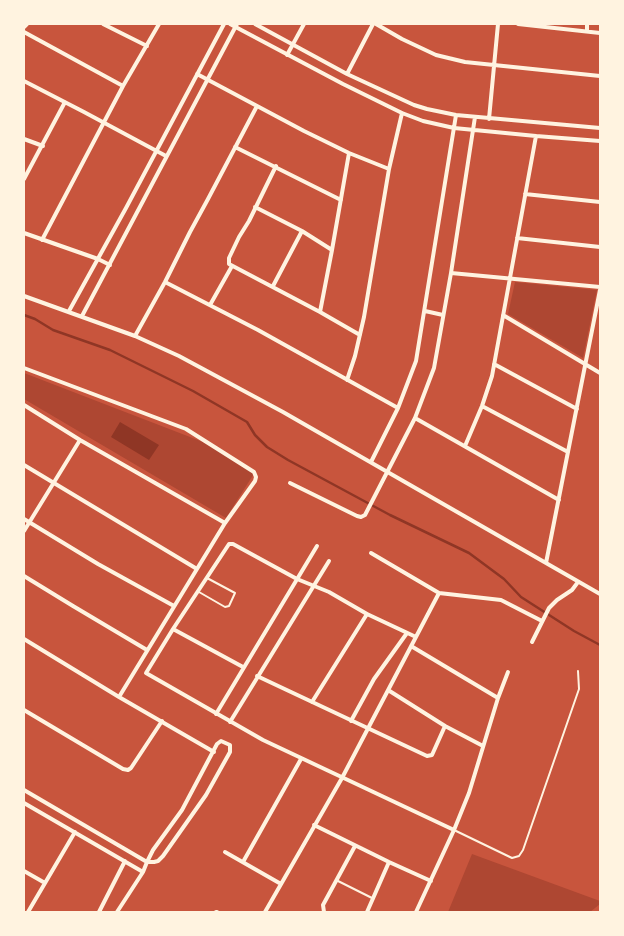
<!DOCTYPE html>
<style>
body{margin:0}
#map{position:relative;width:624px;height:936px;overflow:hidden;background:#c8553d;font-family:Montserrat,sans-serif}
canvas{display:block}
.frame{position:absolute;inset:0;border:25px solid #fff3e0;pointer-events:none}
</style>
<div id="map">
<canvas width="624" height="936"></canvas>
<div class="frame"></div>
</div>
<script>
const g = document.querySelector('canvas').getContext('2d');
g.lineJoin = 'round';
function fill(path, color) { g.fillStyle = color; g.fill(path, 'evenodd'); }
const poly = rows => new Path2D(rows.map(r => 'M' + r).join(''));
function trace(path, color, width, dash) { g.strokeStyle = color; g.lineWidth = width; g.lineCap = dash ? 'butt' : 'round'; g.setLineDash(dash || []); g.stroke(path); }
const green = poly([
 [515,282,597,290,583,358,508,314],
 [24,373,203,442,255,472,226,518,24,399],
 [472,854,600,901,600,904,590,912,448,912]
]);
const water = poly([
 [120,422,159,445,149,460,111,437]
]);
const stream = poly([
 [24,315,35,319,53,330,110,350,193,391,247,422,255,435,267,447,288,460,390,515,469,553,504,579,521,597,574,631,600,645]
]);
const service = poly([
 [199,592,225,607,229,606,235,593,207,578],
 [454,830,512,858,519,856,523,850,579,689,578,671],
 [336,880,372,898]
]);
const minor = poly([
 [103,24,147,46],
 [230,24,343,84,402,113,423,121,454,128,536,136,600,141],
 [255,24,347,74,414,105,427,109,456,115,600,128],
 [376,24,402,39,436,55,465,62,600,76],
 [518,24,600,33],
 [24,27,27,24],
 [587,31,587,24],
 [24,32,123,86],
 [287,55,304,24],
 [197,74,304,131,349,153,389,169],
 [347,74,373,24],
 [24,81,84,112,166,156],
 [489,119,498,24],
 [24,139,43,146],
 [235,147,341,200],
 [276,166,249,221,239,237,229,258,229,264,320,312,360,335],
 [24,179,65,102],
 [525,194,600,202],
 [255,207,302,231,332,250],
 [24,233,98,259,110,265],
 [517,238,600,247],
 [42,240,123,86,159,24],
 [451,273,600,287],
 [165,282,258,330,398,408],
 [273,286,302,231],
 [24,296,135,336,179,356,283,412,600,594],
 [210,305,232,266],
 [69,311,126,208,224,24],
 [425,311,443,315],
 [320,312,332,250,349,153],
 [503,315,600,373],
 [82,316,237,24],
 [135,336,165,282,190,232,208,199,257,106],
 [494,364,577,409],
 [24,368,186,429,254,472,256,477,255,481,225,523,119,697],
 [347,380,355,356,364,317,389,169,402,113],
 [24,405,80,440,225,523],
 [482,406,568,452],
 [415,418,559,500],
 [465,446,482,406,492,376,536,136],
 [371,462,398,408,416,361,456,115],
 [24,465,197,569],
 [290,483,357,516,361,517,365,515,415,418,434,368,451,273,475,117],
 [24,519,98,564,174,606],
 [24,531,80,440],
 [371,553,439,593,501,600,542,621],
 [546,563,600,290],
 [24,576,73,606,147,650],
 [173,629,229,544,233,544,297,579,329,592,367,614,416,637],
 [24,639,119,697,214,752],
 [532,642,549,608,557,600,572,590,578,582],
 [411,646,498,698],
 [243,667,173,629,146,673,263,740,454,830],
 [257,676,427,756,432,755,445,726],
 [388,690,445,726,483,746],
 [312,702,367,614],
 [24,710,123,769,128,770,131,768,162,721],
 [216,714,317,546],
 [351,721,374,679,407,633],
 [230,722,329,561],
 [24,790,147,862,154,862,158,861,163,856,206,795,230,752,230,745,221,741,217,744,182,810,153,850,147,862,143,872,117,912],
 [24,803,143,872],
 [314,825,389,862,431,881],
 [225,852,281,884],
 [243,862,301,759],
 [24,871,45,883],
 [28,912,75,832],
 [99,912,125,861],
 [216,912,217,912],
 [265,912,342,778,439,593],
 [324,912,323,905,355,846],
 [367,912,389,862],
 [416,912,454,830,469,793,498,698,508,672]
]);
fill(green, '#ae4732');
fill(water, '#8f3625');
trace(stream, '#8f3625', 2.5);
trace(service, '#fff3e0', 2);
trace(minor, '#fff3e0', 4);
</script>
